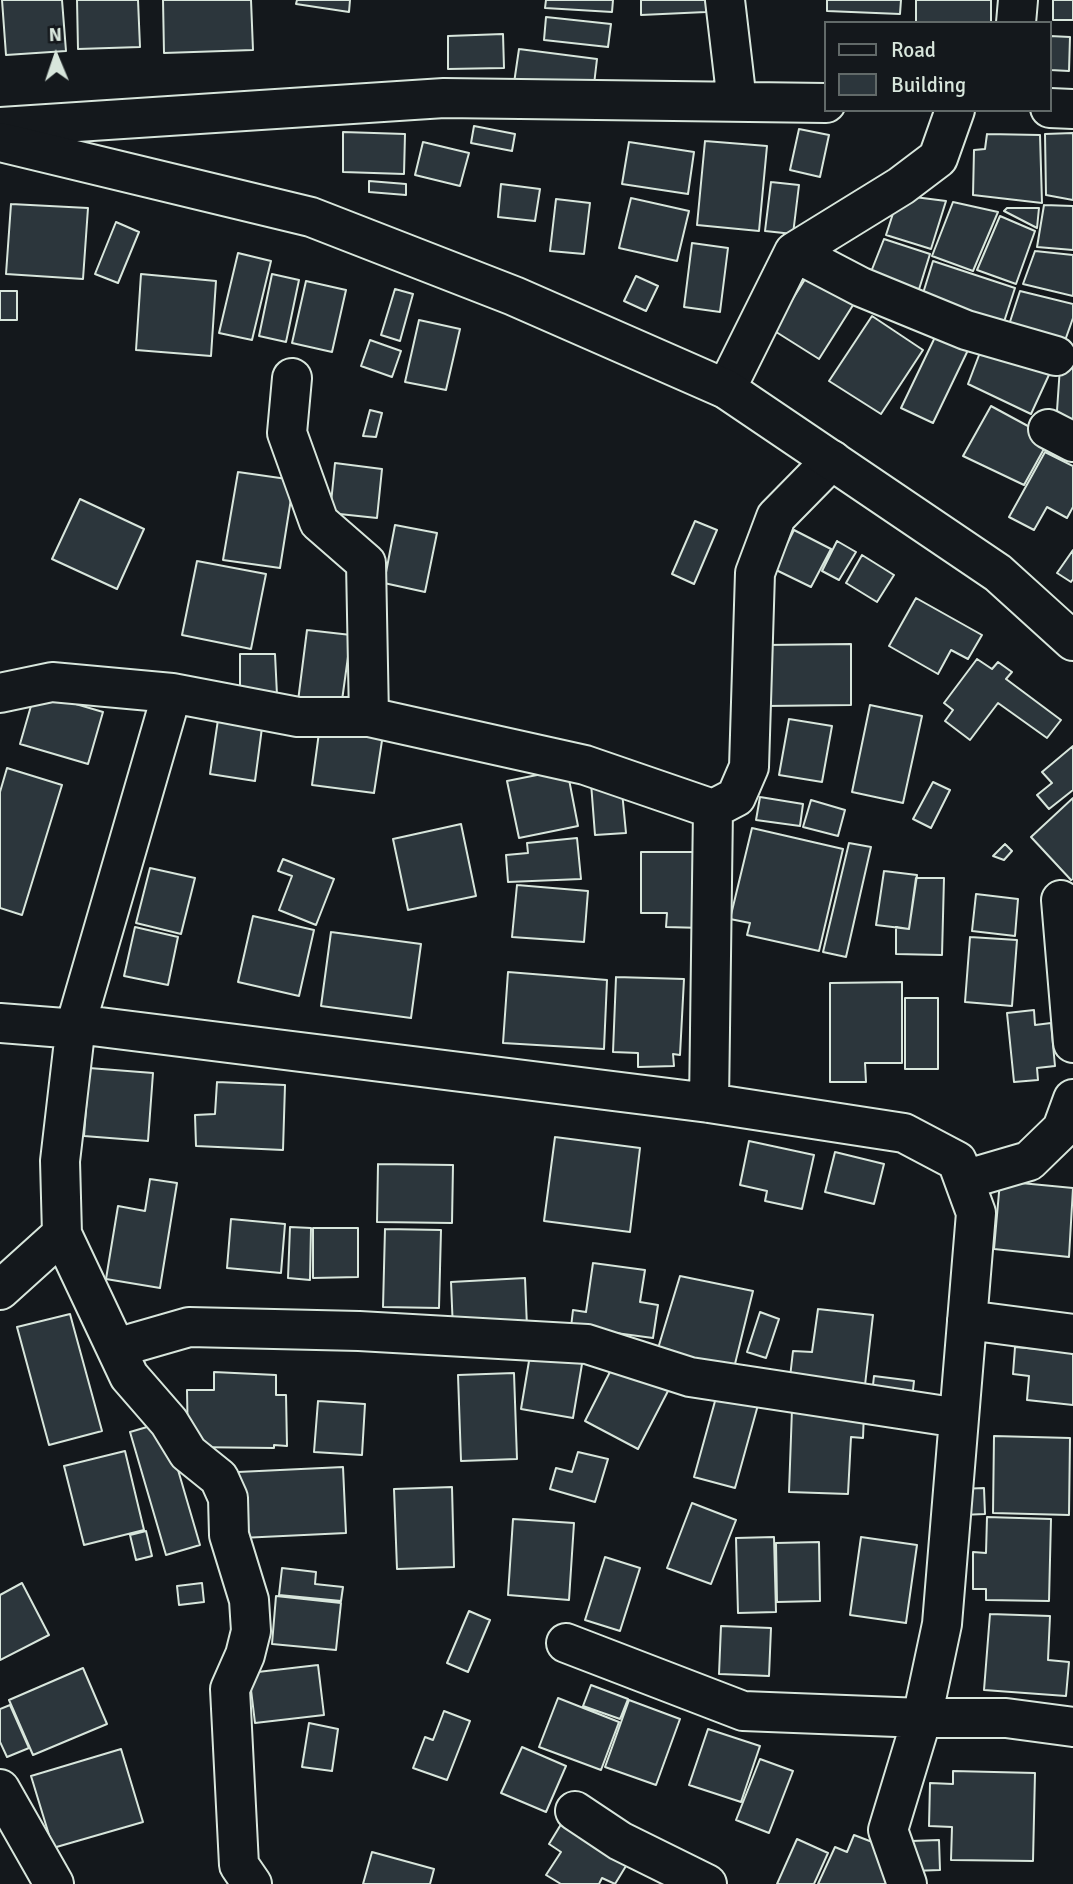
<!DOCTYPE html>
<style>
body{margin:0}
#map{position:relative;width:1073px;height:1884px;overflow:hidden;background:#14181c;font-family:Signika,sans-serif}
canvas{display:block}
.legend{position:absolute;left:824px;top:21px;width:228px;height:91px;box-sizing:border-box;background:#14181c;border:2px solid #626a69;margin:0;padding:9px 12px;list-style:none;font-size:21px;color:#d8e6dc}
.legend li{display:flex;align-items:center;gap:14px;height:35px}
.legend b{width:35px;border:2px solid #626a69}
.north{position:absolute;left:21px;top:21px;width:70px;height:70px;-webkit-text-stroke:5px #14181c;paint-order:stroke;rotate:358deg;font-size:19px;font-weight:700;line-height:28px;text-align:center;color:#d8e6dc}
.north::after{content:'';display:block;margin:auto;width:24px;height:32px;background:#d8e6dc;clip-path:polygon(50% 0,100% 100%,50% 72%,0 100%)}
</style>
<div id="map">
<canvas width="1073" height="1884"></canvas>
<ul class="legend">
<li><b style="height:9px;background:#14181c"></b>Road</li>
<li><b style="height:19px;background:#2c363c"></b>Building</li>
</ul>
<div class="north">N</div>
</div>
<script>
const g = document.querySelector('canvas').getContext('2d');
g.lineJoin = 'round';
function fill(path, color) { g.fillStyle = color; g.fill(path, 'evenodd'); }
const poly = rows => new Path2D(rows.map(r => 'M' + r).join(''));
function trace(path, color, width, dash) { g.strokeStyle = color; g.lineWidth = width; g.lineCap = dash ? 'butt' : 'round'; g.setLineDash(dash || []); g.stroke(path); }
const building = poly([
 [2,0,62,0,66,51,6,55,2,0],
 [77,0,138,0,140,47,78,49,77,0],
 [163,0,251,0,253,50,164,53,163,0],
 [297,0,350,0,349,12,296,4,297,0],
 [546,0,613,0,612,12,545,8,546,0],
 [641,0,706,0,706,12,641,15,641,0],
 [827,0,901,0,900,14,827,11,827,0],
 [916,0,991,0,991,23,916,23,916,0],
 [1053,0,1073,0,1073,20,1053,20,1053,0],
 [546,17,611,24,608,47,544,40,546,17],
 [503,34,504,68,448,69,448,36,503,34],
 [1050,36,1070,37,1069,71,1050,70,1050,36],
 [519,49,597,59,593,93,514,83,519,49],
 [474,126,515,134,512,151,471,143,474,126],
 [799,129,829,135,820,177,790,170,799,129],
 [343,132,405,134,404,174,343,172,343,132],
 [1073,133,1073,200,1046,195,1045,134,1073,133],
 [987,134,1040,135,1042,203,973,195,974,150,985,149,987,134],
 [705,141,767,146,759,231,697,225,705,141],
 [423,142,469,153,460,186,415,175,423,142],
 [629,142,694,152,688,194,622,184,629,142],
 [369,181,406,184,406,195,369,192,369,181],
 [771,182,799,185,793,234,765,231,771,182],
 [501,184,540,189,535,221,498,217,501,184],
 [899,195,946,201,931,249,886,235,899,195],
 [631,198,689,211,677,261,619,248,631,198],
 [556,199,590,203,584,254,550,251,556,199],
 [953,202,998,212,973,271,932,256,953,202],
 [11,204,88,208,83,279,6,274,11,204],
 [1044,205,1073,206,1073,250,1037,247,1044,205],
 [1007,208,1039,208,1037,228,1004,211,1007,208],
 [1000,216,1035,231,1016,284,977,270,1000,216],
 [116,222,139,232,118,283,95,274,116,222],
 [884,239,930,254,916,299,867,282,884,239],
 [692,243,728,248,720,312,684,307,692,243],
 [1035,251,1073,255,1073,296,1023,284,1035,251],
 [238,253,271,261,252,340,219,333,238,253],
 [933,261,1015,288,1001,331,920,303,933,261],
 [809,273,855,302,819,359,773,330,809,273],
 [141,274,216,281,211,356,136,350,141,274],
 [272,274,299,280,286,342,259,336,272,274],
 [636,276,658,286,646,311,624,301,636,276],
 [306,281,346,290,332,352,292,343,306,281],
 [395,289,413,294,400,341,381,335,395,289],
 [0,291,17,291,17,320,0,320,0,291],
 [1020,291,1073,304,1073,318,1061,352,1006,334,1020,291],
 [872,316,923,350,881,414,829,381,872,316],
 [419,320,460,329,446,390,405,382,419,320],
 [937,333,969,348,933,423,901,408,937,333],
 [370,340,401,351,392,377,361,366,370,340],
 [984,342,1054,364,1031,414,968,384,984,342],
 [1060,367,1073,368,1073,429,1056,425,1060,367],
 [991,406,1050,438,1024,485,963,456,991,406],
 [370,410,382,413,376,437,363,436,370,410],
 [1045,452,1073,466,1073,507,1067,518,1047,507,1034,530,1009,517,1045,452],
 [335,463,382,469,377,518,330,513,335,463],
 [238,472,294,480,280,568,223,560,238,472],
 [80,499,144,529,117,589,52,559,80,499],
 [695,521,717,530,694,584,672,574,695,521],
 [395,525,437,533,425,592,384,583,395,525],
 [794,530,831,549,811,587,774,569,794,530],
 [837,541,856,552,839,580,822,571,837,541],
 [1073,550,1073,579,1071,582,1057,573,1073,550],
 [862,555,894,575,877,602,846,583,862,555],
 [197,561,266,574,251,649,182,635,197,561],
 [916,598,982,635,968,659,951,650,938,674,889,646,916,598],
 [307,630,351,635,340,715,297,709,307,630],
 [851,644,851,705,766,706,765,645,851,644],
 [240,654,275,654,277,695,240,694,240,654],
 [977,659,992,669,998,662,1012,672,1006,679,1061,720,1047,738,998,703,970,740,945,721,953,710,944,703,977,659],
 [35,692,103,712,88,764,20,744,35,692],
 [870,705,922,716,903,803,852,792,870,705],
 [219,713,263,720,255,781,210,774,219,713],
 [789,719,832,726,822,782,779,775,789,719],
 [320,725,383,734,374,793,312,785,320,725],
 [1073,746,1073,790,1049,809,1037,795,1052,783,1042,772,1073,746],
 [7,768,62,785,22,915,0,908,0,792,7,768],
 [567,769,578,826,519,838,507,781,567,769],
 [621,781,626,833,595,835,591,783,621,781],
 [933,782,950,790,931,828,913,819,933,782],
 [760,797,803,804,800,826,756,820,760,797],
 [1073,798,1073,879,1071,880,1031,837,1073,798],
 [811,800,845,810,838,836,803,827,811,800],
 [461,824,476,896,408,910,393,839,461,824],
 [752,828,843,849,819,951,747,935,750,923,730,919,752,828],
 [577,838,581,879,508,882,506,855,528,853,527,843,577,838],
 [849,843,871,847,846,957,823,952,849,843],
 [1005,844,1012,851,1004,860,993,856,1005,844],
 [641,852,702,852,703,928,666,927,667,913,641,913,641,852],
 [283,859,334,879,316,925,279,910,292,876,278,871,283,859],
 [150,868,195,878,181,934,136,923,150,868],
 [884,871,917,875,909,929,876,925,884,871],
 [916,878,944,878,942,955,896,954,896,927,909,929,916,878],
 [517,885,588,891,584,942,512,937,517,885],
 [976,894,1018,899,1015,936,972,931,976,894],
 [253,916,314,930,299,996,238,982,253,916],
 [135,927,178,937,168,985,124,976,135,927],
 [331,932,421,944,411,1018,321,1006,331,932],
 [970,937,1017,940,1012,1006,965,1002,970,937],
 [508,972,607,980,604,1049,503,1043,508,972],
 [616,977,684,979,680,1055,673,1054,674,1066,638,1067,638,1053,613,1052,616,977],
 [902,982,902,1063,865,1063,866,1082,830,1082,830,983,902,982],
 [905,998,938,998,938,1069,905,1069,905,998],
 [1034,1010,1035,1025,1051,1023,1055,1066,1037,1068,1038,1080,1014,1082,1007,1013,1034,1010],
 [89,1068,153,1073,148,1141,84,1136,89,1068],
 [217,1082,285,1085,283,1150,196,1146,195,1115,215,1114,217,1082],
 [555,1137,640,1148,630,1232,544,1221,555,1137],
 [749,1141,814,1155,802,1209,765,1201,767,1191,740,1185,749,1141],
 [835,1152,884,1164,874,1204,825,1192,835,1152],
 [378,1164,453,1165,452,1223,377,1222,378,1164],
 [150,1179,177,1183,160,1288,106,1279,118,1206,145,1211,150,1179],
 [1000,1181,1073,1188,1069,1257,994,1249,1000,1181],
 [231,1219,285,1224,281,1273,227,1268,231,1219],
 [290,1227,311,1228,310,1280,288,1278,290,1227],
 [313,1228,358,1228,358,1277,313,1278,313,1228],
 [385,1229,441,1230,439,1308,383,1307,385,1229],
 [593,1263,645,1270,640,1302,658,1305,653,1338,571,1327,573,1310,586,1312,593,1263],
 [680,1276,753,1291,733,1372,656,1355,680,1276],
 [525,1278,527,1327,453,1330,451,1282,525,1278],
 [818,1309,873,1315,864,1394,789,1386,793,1351,812,1352,818,1309],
 [760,1312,779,1319,766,1358,747,1352,760,1312],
 [70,1314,102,1431,49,1445,17,1327,70,1314],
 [1015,1347,1073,1352,1073,1405,1027,1400,1029,1376,1013,1374,1015,1347],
 [531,1349,583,1358,573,1418,521,1409,531,1349],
 [614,1364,668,1391,638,1449,585,1421,614,1364],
 [214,1372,276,1375,276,1395,286,1395,287,1446,274,1445,274,1448,188,1447,187,1390,214,1390,214,1372],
 [514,1373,517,1459,461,1461,458,1375,514,1373],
 [874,1376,914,1381,911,1408,871,1403,874,1376],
 [717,1394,758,1405,735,1488,694,1477,717,1394],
 [318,1401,365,1404,362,1455,314,1452,318,1401],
 [792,1409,864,1412,863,1438,851,1437,848,1494,789,1492,792,1409],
 [164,1422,200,1545,166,1555,130,1432,164,1422],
 [994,1436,1070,1438,1069,1515,993,1513,994,1436],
 [125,1451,144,1530,84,1545,64,1466,125,1451],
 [578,1452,608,1459,595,1502,550,1489,556,1468,572,1472,578,1452],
 [343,1467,346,1533,241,1538,238,1472,343,1467],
 [452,1487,454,1567,397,1569,394,1489,452,1487],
 [984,1488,985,1514,961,1515,960,1489,984,1488],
 [692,1503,736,1520,711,1584,667,1568,692,1503],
 [987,1517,1051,1519,1049,1601,986,1600,986,1589,973,1589,973,1552,986,1553,987,1517],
 [513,1519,574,1523,569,1600,508,1595,513,1519],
 [146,1531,152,1556,136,1560,130,1535,146,1531],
 [774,1537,776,1612,738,1613,736,1538,774,1537],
 [861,1537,917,1545,906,1623,850,1615,861,1537],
 [819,1542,820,1601,777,1602,776,1543,819,1542],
 [605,1557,640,1568,620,1631,585,1620,605,1557],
 [282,1568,316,1572,315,1584,343,1587,341,1601,279,1595,282,1568],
 [22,1583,49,1635,0,1660,0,1595,22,1583],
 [202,1583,204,1602,179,1605,177,1586,202,1583],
 [276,1596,341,1603,336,1650,272,1644,276,1596],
 [469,1611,490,1620,468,1672,447,1663,469,1611],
 [990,1614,1050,1616,1048,1660,1069,1662,1066,1696,984,1690,990,1614],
 [721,1626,771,1628,769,1676,719,1674,721,1626],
 [318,1665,324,1715,255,1723,249,1673,318,1665],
 [83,1668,107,1724,33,1755,9,1700,83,1668],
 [591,1685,628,1699,620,1719,583,1706,591,1685],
 [558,1698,619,1722,601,1770,539,1747,558,1698],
 [629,1700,680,1719,656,1785,605,1767,629,1700],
 [10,1705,29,1748,7,1757,0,1742,0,1709,10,1705],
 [444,1711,470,1721,447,1780,413,1768,425,1737,433,1740,444,1711],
 [309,1723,338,1729,332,1771,302,1767,309,1723],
 [708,1729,760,1746,741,1802,689,1785,708,1729],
 [522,1747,566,1766,546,1812,501,1793,522,1747],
 [121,1749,143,1822,53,1848,31,1776,121,1749],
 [760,1759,793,1771,769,1833,736,1820,760,1759],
 [953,1771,1035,1773,1033,1861,951,1860,952,1827,929,1826,930,1783,953,1784,953,1771],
 [563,1821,629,1861,615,1884,602,1878,599,1884,561,1884,546,1875,561,1852,549,1844,563,1821],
 [854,1835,888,1848,880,1867,898,1875,894,1884,818,1884,835,1847,847,1852,854,1835],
 [797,1839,828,1853,814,1884,777,1884,797,1839],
 [939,1840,940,1870,912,1871,911,1841,939,1840],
 [372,1852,434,1869,430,1884,363,1884,372,1852]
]);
const minor = poly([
 [725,0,737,102],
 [1016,23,1018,0],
 [1050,108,1073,109],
 [0,127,444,98,826,103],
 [794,252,861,287,966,330,1056,356],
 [292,378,287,433,319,522,366,563,369,717],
 [726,389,794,252,901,186,938,158,955,110],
 [1048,429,1073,442],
 [0,693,52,682,172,693,298,717,369,717,585,765,713,809,736,797,749,767,755,573,776,517,832,460],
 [172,693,76,1024,60,1161,62,1234,129,1376,169,1422,188,1453,219,1478,228,1498,229,1535,249,1600,251,1631,245,1655,230,1689,239,1865,252,1884],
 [1061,900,1073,1043],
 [0,1023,64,1028,76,1024,709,1103,904,1133,957,1161,976,1213,942,1624,922,1718,888,1830,907,1884],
 [709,1103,713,809],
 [964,1180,1029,1161,1062,1129,1073,1099],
 [0,1290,62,1234],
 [967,1320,1073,1334],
 [116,1348,189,1327,359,1331,587,1344,690,1377,959,1418],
 [566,1643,743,1711,922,1718,1006,1718,1073,1727],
 [0,1789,54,1884],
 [575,1811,620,1841,707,1884]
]);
const major = poly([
 [0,142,311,217,514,296,726,389,998,573,1073,641]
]);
fill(building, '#2c363c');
trace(building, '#d8e6dc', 2);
trace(minor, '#d8e6dc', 42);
trace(major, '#d8e6dc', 42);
trace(minor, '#14181c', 38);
trace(major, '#14181c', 38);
</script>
